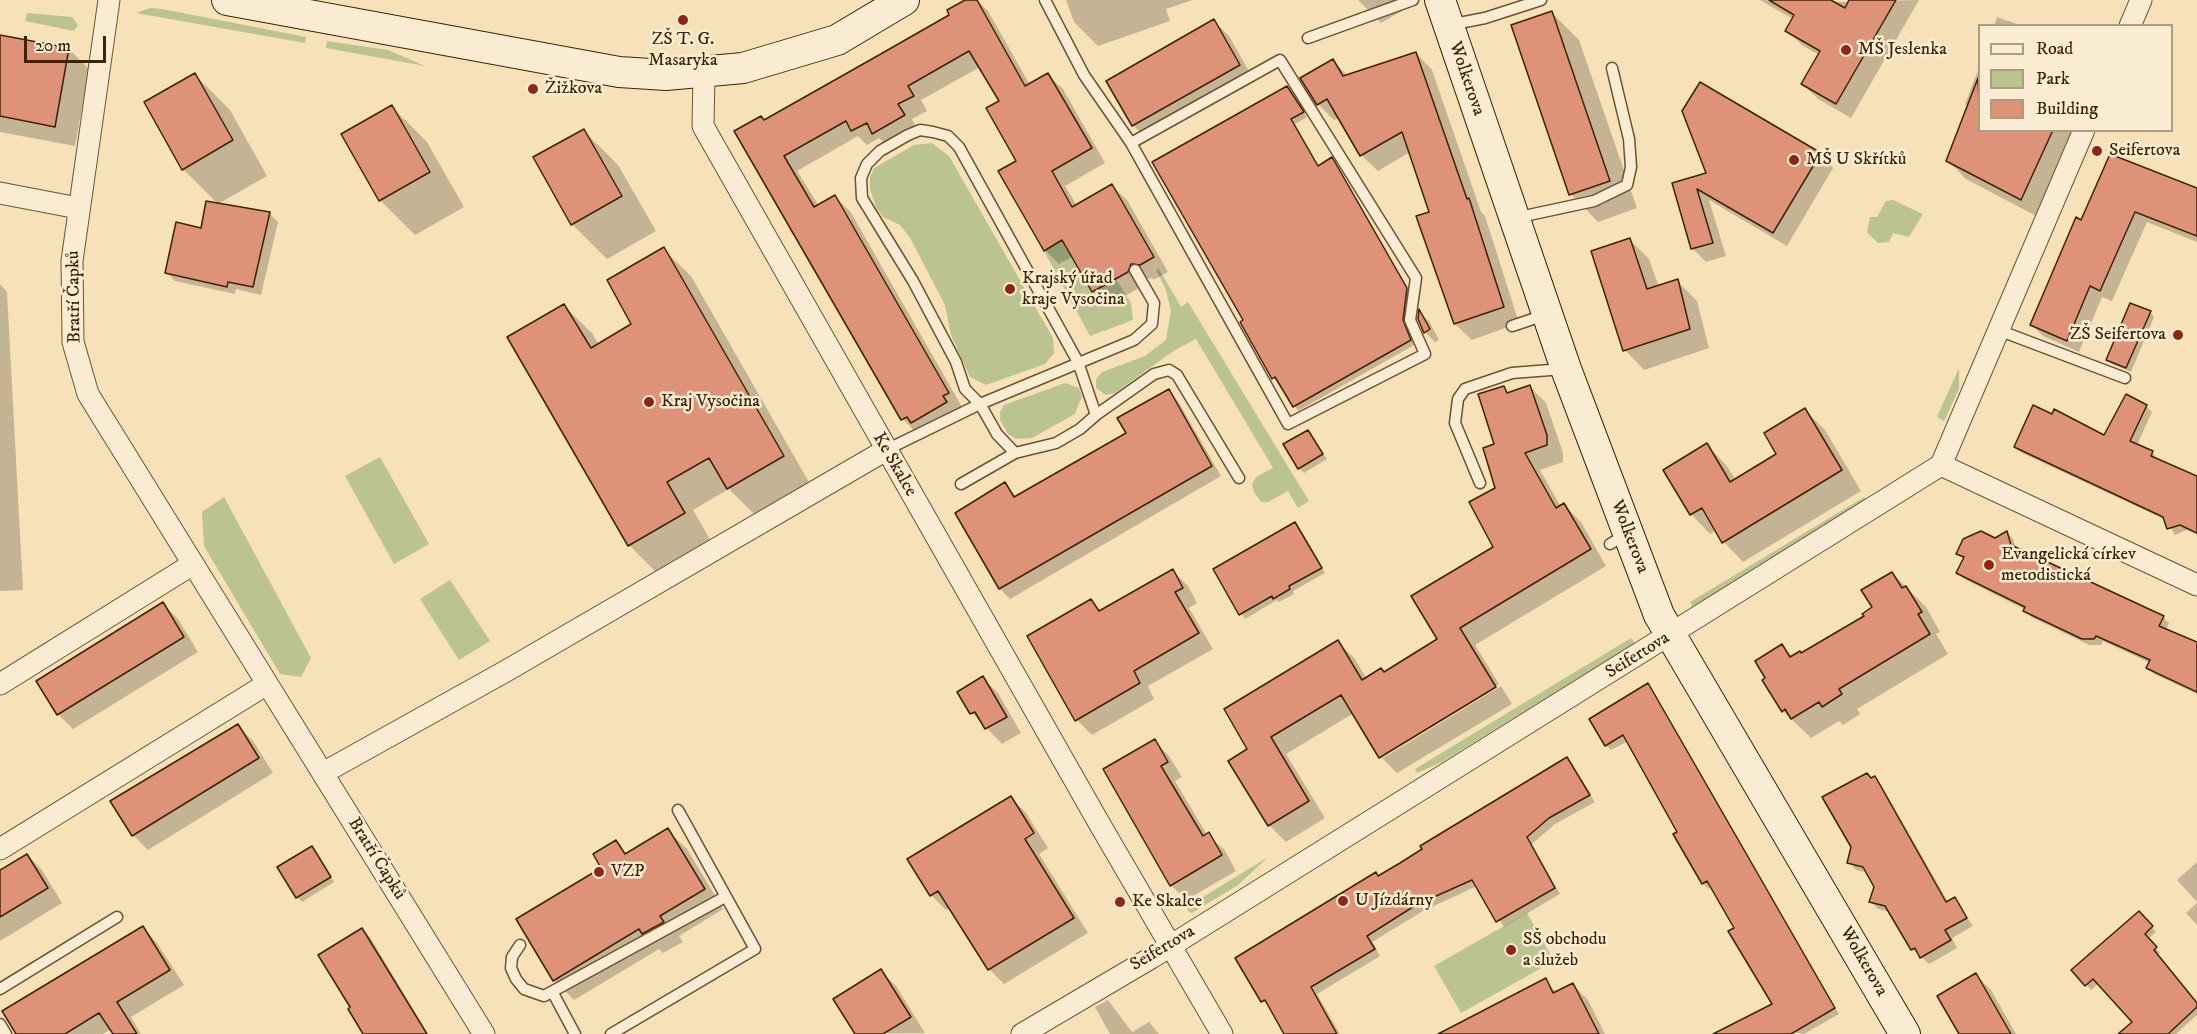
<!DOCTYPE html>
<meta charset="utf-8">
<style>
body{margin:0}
#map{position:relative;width:2197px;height:1034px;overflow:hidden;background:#f7e1b9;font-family:"IM FELL DW Pica",serif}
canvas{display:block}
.legend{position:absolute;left:1978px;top:24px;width:195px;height:108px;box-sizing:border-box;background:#faecd2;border:2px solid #af9c80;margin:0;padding:8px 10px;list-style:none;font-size:18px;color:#3e2305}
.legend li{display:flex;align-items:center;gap:12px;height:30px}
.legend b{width:30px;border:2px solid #af9c80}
.scale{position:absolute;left:24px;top:36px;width:82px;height:27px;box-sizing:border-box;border:3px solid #3e2305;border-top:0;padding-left:8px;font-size:18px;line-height:21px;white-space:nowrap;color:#3e2305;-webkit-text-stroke:4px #faecd2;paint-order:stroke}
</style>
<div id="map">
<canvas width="2197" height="1034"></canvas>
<ul class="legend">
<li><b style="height:8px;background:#faecd2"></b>Road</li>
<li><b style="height:16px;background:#bbc390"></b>Park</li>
<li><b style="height:16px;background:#de9278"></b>Building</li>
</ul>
<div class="scale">20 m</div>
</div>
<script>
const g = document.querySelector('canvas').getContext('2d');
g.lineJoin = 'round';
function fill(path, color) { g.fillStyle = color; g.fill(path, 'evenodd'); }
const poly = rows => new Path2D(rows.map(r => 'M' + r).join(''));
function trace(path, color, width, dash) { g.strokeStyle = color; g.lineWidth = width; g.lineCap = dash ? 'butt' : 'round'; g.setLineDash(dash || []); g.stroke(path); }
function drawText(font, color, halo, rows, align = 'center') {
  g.font = font + ' "IM FELL DW Pica",serif'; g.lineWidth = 5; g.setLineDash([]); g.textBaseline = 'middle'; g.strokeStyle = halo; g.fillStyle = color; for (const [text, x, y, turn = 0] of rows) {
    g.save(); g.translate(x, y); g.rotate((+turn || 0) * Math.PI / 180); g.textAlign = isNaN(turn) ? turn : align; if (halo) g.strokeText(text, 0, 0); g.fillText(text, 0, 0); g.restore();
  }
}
const green = poly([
 [150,8,162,9,306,37,305,43,136,13],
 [27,13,72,17,78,25,74,31,25,21],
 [327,41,388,50,425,66,326,48],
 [932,143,949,156,1053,338,1054,353,1045,364,986,385,970,377,951,335,945,305,910,238,900,225,883,217,876,207,870,189,870,177,874,168,914,145],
 [1893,200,1923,214,1909,237,1893,233,1889,242,1878,243,1867,232,1870,217,1877,217,1886,201],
 [1062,240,1092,292,1116,279,1131,303,1133,320,1090,336,1044,251],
 [1159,269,1181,307,1188,302,1309,501,1298,508,1288,491,1268,502,1261,502,1254,492,1252,484,1256,477,1273,468,1196,339,1175,350,1115,393,1106,395,1096,388,1096,379,1102,372,1145,356,1166,340,1171,311,1166,290,1156,270],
 [1959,368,1959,389,1944,421,1937,417],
 [1065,383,1079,388,1082,396,1075,414,1032,438,1016,439,1008,434,1000,420,1000,412,1004,405],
 [380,457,429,544,394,564,345,476],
 [224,497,311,658,301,677,280,674,204,546,202,512],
 [1864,497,1867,501,1693,608,1690,602],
 [450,580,490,641,459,660,420,599],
 [1631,638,1635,643,1442,762,1417,773,1415,769],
 [1268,857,1238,885,1192,913,1188,911,1187,907],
 [1527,913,1554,961,1461,1013,1434,966]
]);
const shadow = poly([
 [968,0,977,0,988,11,1030,85,1048,75,1063,89,1105,163,1065,186,1077,206,1112,186,1127,200,1168,272,1155,279,1145,278,1142,286,1108,306,1093,291,1073,256,1059,264,1045,250,1001,102,980,67,921,100,927,111,912,119,918,130,888,147,879,138,867,145,858,136,797,171,819,206,835,197,850,211,962,407,960,417,926,437,921,431,917,434,903,419,737,132,765,122,951,15],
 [1066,0,1193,0,1166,9,1170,21,1098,46,1074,22],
 [1358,0,1413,0,1414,4,1381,23],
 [1760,0,1850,2,1919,0,1851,118,1818,99,1803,84,1819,55,1802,45,1787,30,1793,19],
 [1552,13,1579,40,1637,208,1598,222,1571,194],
 [1997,17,2020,25,2020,26,1994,26],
 [1214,21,1229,36,1254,80,1148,140,1133,125],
 [0,37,69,49,89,69,75,146,0,132],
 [1416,53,1432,70,1481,212,1485,216,1519,323,1472,340,1455,324,1418,217,1431,213,1410,152,1378,171,1361,155,1340,118,1334,120,1318,104,1333,61,1348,76],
 [1980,65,1980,130,2079,130,2040,218,1966,179,1947,160,1968,107,1965,104],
 [195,75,230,110,267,176,218,204,183,169],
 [1287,87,1307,117,1295,124,1319,167,1332,160,1337,165,1411,294,1407,325,1414,345,1298,411,1280,382,1273,378,1245,321],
 [392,107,427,142,464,207,415,235,380,200,343,134],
 [583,130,618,165,656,231,607,259,572,224],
 [1820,154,1833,168,1787,246,1709,200,1726,256,1706,262,1692,248,1673,184],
 [2197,189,2197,242,2147,222,2112,301,2102,297,2079,352,2043,336,2032,325,2082,222],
 [270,214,278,222,261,295,236,289,235,294,175,281,166,272,202,230],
 [1630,240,1649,259,1659,287,1677,281,1697,301,1709,348,1644,370,1625,350],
 [663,249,691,276,810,484,755,515,729,489,693,510,711,541,656,572,629,545,564,306,592,333,599,345,633,325],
 [0,284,7,292,23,590,0,591],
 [2150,312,2154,317,2131,372,2112,364,2108,359],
 [1420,313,1429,321,1439,340,1435,342,1425,332],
 [1530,387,1546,403,1563,453,1563,462,1540,470,1561,507,1564,505,1581,522,1606,566,1475,645,1499,684,1383,754,1383,758,1501,686,1512,704,1397,773,1381,757,1354,713,1286,754,1325,818,1286,842,1269,825,1249,749,1338,642,1354,658,1367,679,1385,673,1439,639,1495,547,1497,489,1495,445,1504,388,1509,393],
 [1168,391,1178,401,1221,476,1010,599,1000,589,957,513,1005,484,1017,498,1128,433],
 [2146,406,2152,412,2137,445,2152,452,2158,460,2197,479,2197,535,2187,530,2175,535,2166,520,2022,453,2016,447,2105,437],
 [1805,410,1825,430,1861,491,1743,562,1724,542,1717,530,1710,534,1691,514,1707,445,1726,465,1736,480,1779,455],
 [1308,432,1327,459,1304,473,1299,468],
 [1295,524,1325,573,1293,591,1294,594,1279,602,1277,600,1245,619,1215,570],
 [2007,533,2013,539,2016,549,2163,617,2169,623,2166,630,2197,644,2197,694,2154,674,2148,668,2150,663,2103,641,2101,645,2089,645,2031,617,2026,610,1964,579,1958,573,1964,560,1958,553],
 [1173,571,1188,586,1197,603,1189,608,1213,649,1148,686,1154,699,1092,735,1077,720,1091,601,1102,612],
 [1892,573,1926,607,1940,632,1936,634,1948,654,1857,709,1860,714,1843,725,1839,721,1811,738,1783,711,1782,646,1793,657,1802,655,1866,616,1874,608],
 [163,604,178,619,198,652,73,729,58,714],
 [982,678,998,693,1021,733,1002,744,972,713,959,692],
 [1648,685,1839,1014,1804,1034,1794,1032,1747,1034,1774,1004,1736,928,1712,886,1708,889,1703,883,1679,832,1628,741,1611,750,1606,745],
 [237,725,253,741,273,773,148,850,133,835],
 [1154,741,1169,756,1182,777,1175,781,1207,835,1224,849,1236,871,1186,900,1171,885],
 [1567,759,1595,802,1555,824,1532,844,1560,894,1504,927,1477,886,1423,911,1372,942,1380,956,1317,994,1340,1034,1286,1034,1271,1006,1263,1001,1238,959,1379,877],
 [1875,778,1882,786,1948,902,1954,898,1973,926,1952,938,1957,948,1929,964,1912,949,1890,912,1878,909,1871,902,1876,886,1868,873,1856,870,1849,862,1872,780],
 [1011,798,1026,813,1048,848,1039,854,1088,933,1004,984,989,969,951,908,946,910,931,895],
 [667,830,687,849,723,909,679,936,683,942,663,953,659,949,574,1000,554,980,616,842,627,854],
 [312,848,334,882,302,902,297,897],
 [27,855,42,870,62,903,0,941,0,872],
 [2197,862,2197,902,2177,880],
 [2197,903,2197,925,2186,913],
 [2139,913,2156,932,2148,939,2160,953,2157,955,2197,1004,2197,1015,2176,1034,2120,1034,2135,1022,2099,983,2091,990,2073,970],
 [143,928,157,943,184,985,131,1017,141,1034,114,1034,111,1029,103,1034,18,1034],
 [362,930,370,937,428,1034,365,1034,320,955],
 [881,971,896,986,925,1033,857,1034],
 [1976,975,1991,990,2016,1034,1961,1034],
 [1545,980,1557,993,1573,985,1588,1000,1605,1034,1460,1034],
 [1108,1000,1132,1032,1149,1022,1159,1034,1110,1034,1095,1007]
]);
const building = poly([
 [965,0,977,0,1025,86,1048,73,1092,148,1052,171,1072,207,1112,184,1154,257,1140,265,1131,264,1128,272,1092,292,1062,240,1044,251,998,171,1016,161,986,108,999,101,969,51,908,86,914,96,898,104,905,115,872,134,867,123,851,131,846,121,784,156,814,207,835,195,949,393,943,396,947,402,911,423,907,417,901,420,734,131,761,116,764,120,879,55,949,15,947,10,965,0],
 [1769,0,1831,0,1845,8,1849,0,1896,0,1836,104,1801,84,1820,51,1785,31,1794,15,1769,0],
 [1552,11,1610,181,1569,195,1511,25,1552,11],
 [1214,19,1240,65,1132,126,1106,81,1214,19],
 [0,35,69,48,55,127,0,116,0,35],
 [1416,52,1467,199,1469,198,1504,307,1454,324,1416,216,1429,212,1402,132,1360,156,1327,99,1317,105,1300,78,1333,59,1343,76,1416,52],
 [195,73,233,140,182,170,144,102,195,73],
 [1978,78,1980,130,2053,130,2021,200,1946,161,1978,78],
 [1700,82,1821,153,1773,233,1697,189,1713,243,1691,249,1672,183,1706,173,1682,111,1700,82],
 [1287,86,1304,112,1291,119,1318,166,1332,157,1407,288,1403,320,1411,340,1293,407,1275,377,1272,379,1240,322,1243,320,1152,162,1287,86],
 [392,105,430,172,379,201,341,134,392,105],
 [584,129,622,196,571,225,533,157,584,129],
 [2110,154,2197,188,2197,236,2135,212,2100,291,2090,286,2067,341,2030,325,2076,217,2081,220,2110,154],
 [206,201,270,212,253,287,228,282,227,287,165,273,176,222,201,228,206,201],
 [1630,238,1647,289,1678,279,1690,329,1623,351,1591,251,1630,238],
 [664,247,784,456,727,489,709,458,667,482,685,513,628,546,507,337,564,304,591,348,631,324,607,280,664,247],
 [2130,303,2151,311,2126,368,2106,360,2130,303],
 [1419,309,1430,329,1424,333,1418,319,1419,309],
 [1530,385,1547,435,1547,445,1525,453,1556,508,1564,503,1591,549,1460,628,1496,687,1379,758,1341,695,1271,737,1309,801,1268,826,1228,761,1247,749,1224,709,1338,640,1362,680,1381,668,1384,672,1437,639,1411,596,1493,547,1469,502,1495,488,1483,448,1494,444,1478,394,1504,386,1507,393,1530,385],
 [1169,389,1212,466,999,589,955,513,1005,482,1014,497,1126,433,1117,418,1169,389],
 [2126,394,2147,405,2130,441,2153,451,2151,456,2197,476,2197,533,2180,525,2167,529,2163,517,2014,447,2033,405,2052,414,2054,409,2104,435,2126,394],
 [1805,408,1842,470,1722,543,1702,508,1690,515,1663,470,1707,443,1730,482,1776,454,1764,433,1805,408],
 [1308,430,1323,454,1298,469,1283,444,1308,430],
 [1295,522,1322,568,1289,586,1290,589,1273,599,1272,596,1239,615,1213,569,1295,522],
 [1981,531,1995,538,2007,531,2011,545,2164,616,2159,626,2197,642,2197,692,2146,668,2150,660,2096,636,2094,639,2082,639,2023,611,2025,607,1956,573,1964,557,1956,554,1963,539,1981,531],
 [1173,569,1183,588,1175,592,1199,633,1134,671,1140,683,1075,721,1027,636,1091,599,1099,611,1173,569],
 [1892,572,1902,588,1906,586,1922,612,1918,614,1930,634,1839,689,1842,694,1822,707,1819,702,1791,719,1785,709,1782,712,1762,680,1765,678,1755,661,1782,644,1790,657,1800,651,1801,653,1864,616,1862,614,1872,607,1861,590,1892,572],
 [163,602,184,637,57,715,36,681,163,602],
 [983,676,1007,717,985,729,975,712,970,714,957,692,983,676],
 [1648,683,1835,1008,1791,1034,1713,1034,1772,1004,1728,931,1734,928,1707,881,1702,884,1673,834,1677,832,1623,735,1605,746,1589,719,1648,683],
 [238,724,259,758,132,836,110,801,238,724],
 [1155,739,1168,762,1161,766,1203,836,1209,832,1222,855,1170,886,1103,769,1155,739],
 [1567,757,1590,795,1549,818,1527,837,1555,888,1496,922,1472,880,1416,905,1367,936,1375,949,1311,987,1337,1034,1284,1034,1265,1000,1261,1002,1235,958,1376,872,1378,876,1400,863,1422,849,1420,846,1567,757],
 [1867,773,1871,778,1875,776,1946,902,1955,897,1967,918,1945,930,1951,940,1920,958,1915,948,1911,950,1885,906,1869,902,1874,887,1863,867,1847,863,1851,847,1822,797,1867,773],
 [1011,796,1034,833,1025,839,1074,918,988,970,938,891,930,896,907,859,1011,796],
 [668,828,705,889,660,916,664,922,642,934,639,929,553,981,516,919,601,868,593,854,616,840,625,854,668,828],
 [312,846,331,877,296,898,277,867,312,846],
 [27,854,48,888,0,917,0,870,27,854],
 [2139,911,2153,926,2145,934,2157,947,2154,950,2197,1003,2197,1007,2168,1034,2118,1034,2132,1022,2093,979,2085,986,2071,970,2139,911],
 [143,926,170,970,117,1002,137,1034,113,1034,99,1013,65,1034,16,1034,2,1011,143,926],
 [362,928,400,990,427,1034,363,1034,348,1009,350,1007,318,955,362,928],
 [881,969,911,1017,883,1034,855,1034,833,999,881,969],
 [1976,973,2011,1034,1959,1034,1937,996,1976,973],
 [1546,978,1553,993,1573,983,1599,1034,1438,1034,1546,978]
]);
const lane = poly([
 [1045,0,1084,75,1131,143,1288,424,1425,354,1410,320,1416,278,1280,60,1131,143],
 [1449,25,1485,18,1541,0],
 [1308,38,1413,0],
 [1515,218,1594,201,1627,185,1631,167,1629,139,1612,68],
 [1512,326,1545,315],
 [1998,330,2125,378],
 [886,450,980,404,1134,340,1152,324,1154,303,1135,270],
 [1015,453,997,434,980,404,965,389,956,362,913,281,862,198,861,178,867,164,880,151,908,135,920,130,933,132,948,136,959,147,1078,362,1096,415],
 [1480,483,1455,423,1458,399,1465,389,1512,373,1563,369],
 [961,484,1015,453,1056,443,1080,429,1096,415,1154,374,1169,370,1177,375,1239,478],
 [1610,544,1627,534],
 [520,945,512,957,511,968,516,979,524,989,544,996,725,897],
 [0,989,117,917],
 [553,993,575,1034],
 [0,1024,6,1034],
 [611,1034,755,949,678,810]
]);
const street = poly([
 [109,0,72,261,73,342,88,394,484,1034],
 [2130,26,2141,0],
 [704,74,703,126,1099,823,1222,1034],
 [0,193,78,208],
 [1941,465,2197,585],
 [0,684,193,564],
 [323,773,506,671,886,450],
 [0,849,267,684],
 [1022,1034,1151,958,1941,465,2084,130]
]);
const secondary = poly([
 [227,0,619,72,666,75,743,68,837,40,904,0],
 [1440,0,1566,369,1659,615,1905,1034]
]);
const markers = [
 [683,20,6,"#8f2418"],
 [1846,50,6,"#8f2418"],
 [533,89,6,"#8f2418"],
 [2097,151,6,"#8f2418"],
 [1794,160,6,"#8f2418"],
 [1010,289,6,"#8f2418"],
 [2178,335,6,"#8f2418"],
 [649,402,6,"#8f2418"],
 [1989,565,6,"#8f2418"],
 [599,872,6,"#8f2418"],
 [1343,901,6,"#8f2418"],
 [1120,902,6,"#8f2418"],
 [1511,950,6,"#8f2418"]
];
const poiNames = [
 ["ZŠ T. G.",683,40,"center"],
 ["Masaryka",683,61,"center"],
 ["MŠ Jeslenka",1858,50],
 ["Žižkova",545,89],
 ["Seifertova",2109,151],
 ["MŠ U Skřítků",1806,160],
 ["Krajský úřad",1022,279],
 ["kraje Vysočina",1022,300],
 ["ZŠ Seifertova",2166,335,"right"],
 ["Kraj Vysočina",661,402],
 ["Evangelická církev",2001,555],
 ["metodistická",2001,576],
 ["VZP",611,872],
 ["U Jízdárny",1355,901],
 ["Ke Skalce",1132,902],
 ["SŠ obchodu",1523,940],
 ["a služeb",1523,961]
];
const streetNames = [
 ["Wolkerova",1466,79,71],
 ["Bratří Čapků",75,297,-91],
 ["Ke Skalce",894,465,60],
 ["Wolkerova",1629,537,69],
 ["Seifertova",1638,656,-32],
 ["Bratří Čapků",376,859,58],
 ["Seifertova",1163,949,-31],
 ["Wolkerova",1863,962,60]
];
fill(green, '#bbc390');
fill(shadow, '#0003');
fill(building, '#de9278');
trace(building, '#3e2305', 1.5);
trace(lane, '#6c5232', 13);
trace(street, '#6c5232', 23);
trace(secondary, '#3e2305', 32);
trace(lane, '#faecd2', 10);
trace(street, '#faecd2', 21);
trace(secondary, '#faecd2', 30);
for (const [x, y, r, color] of markers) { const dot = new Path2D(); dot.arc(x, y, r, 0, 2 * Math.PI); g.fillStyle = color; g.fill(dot); trace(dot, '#faecd2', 2); }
drawText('18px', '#3e2305', '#faecd2', poiNames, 'left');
drawText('18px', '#3e2305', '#faecd2', streetNames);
</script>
